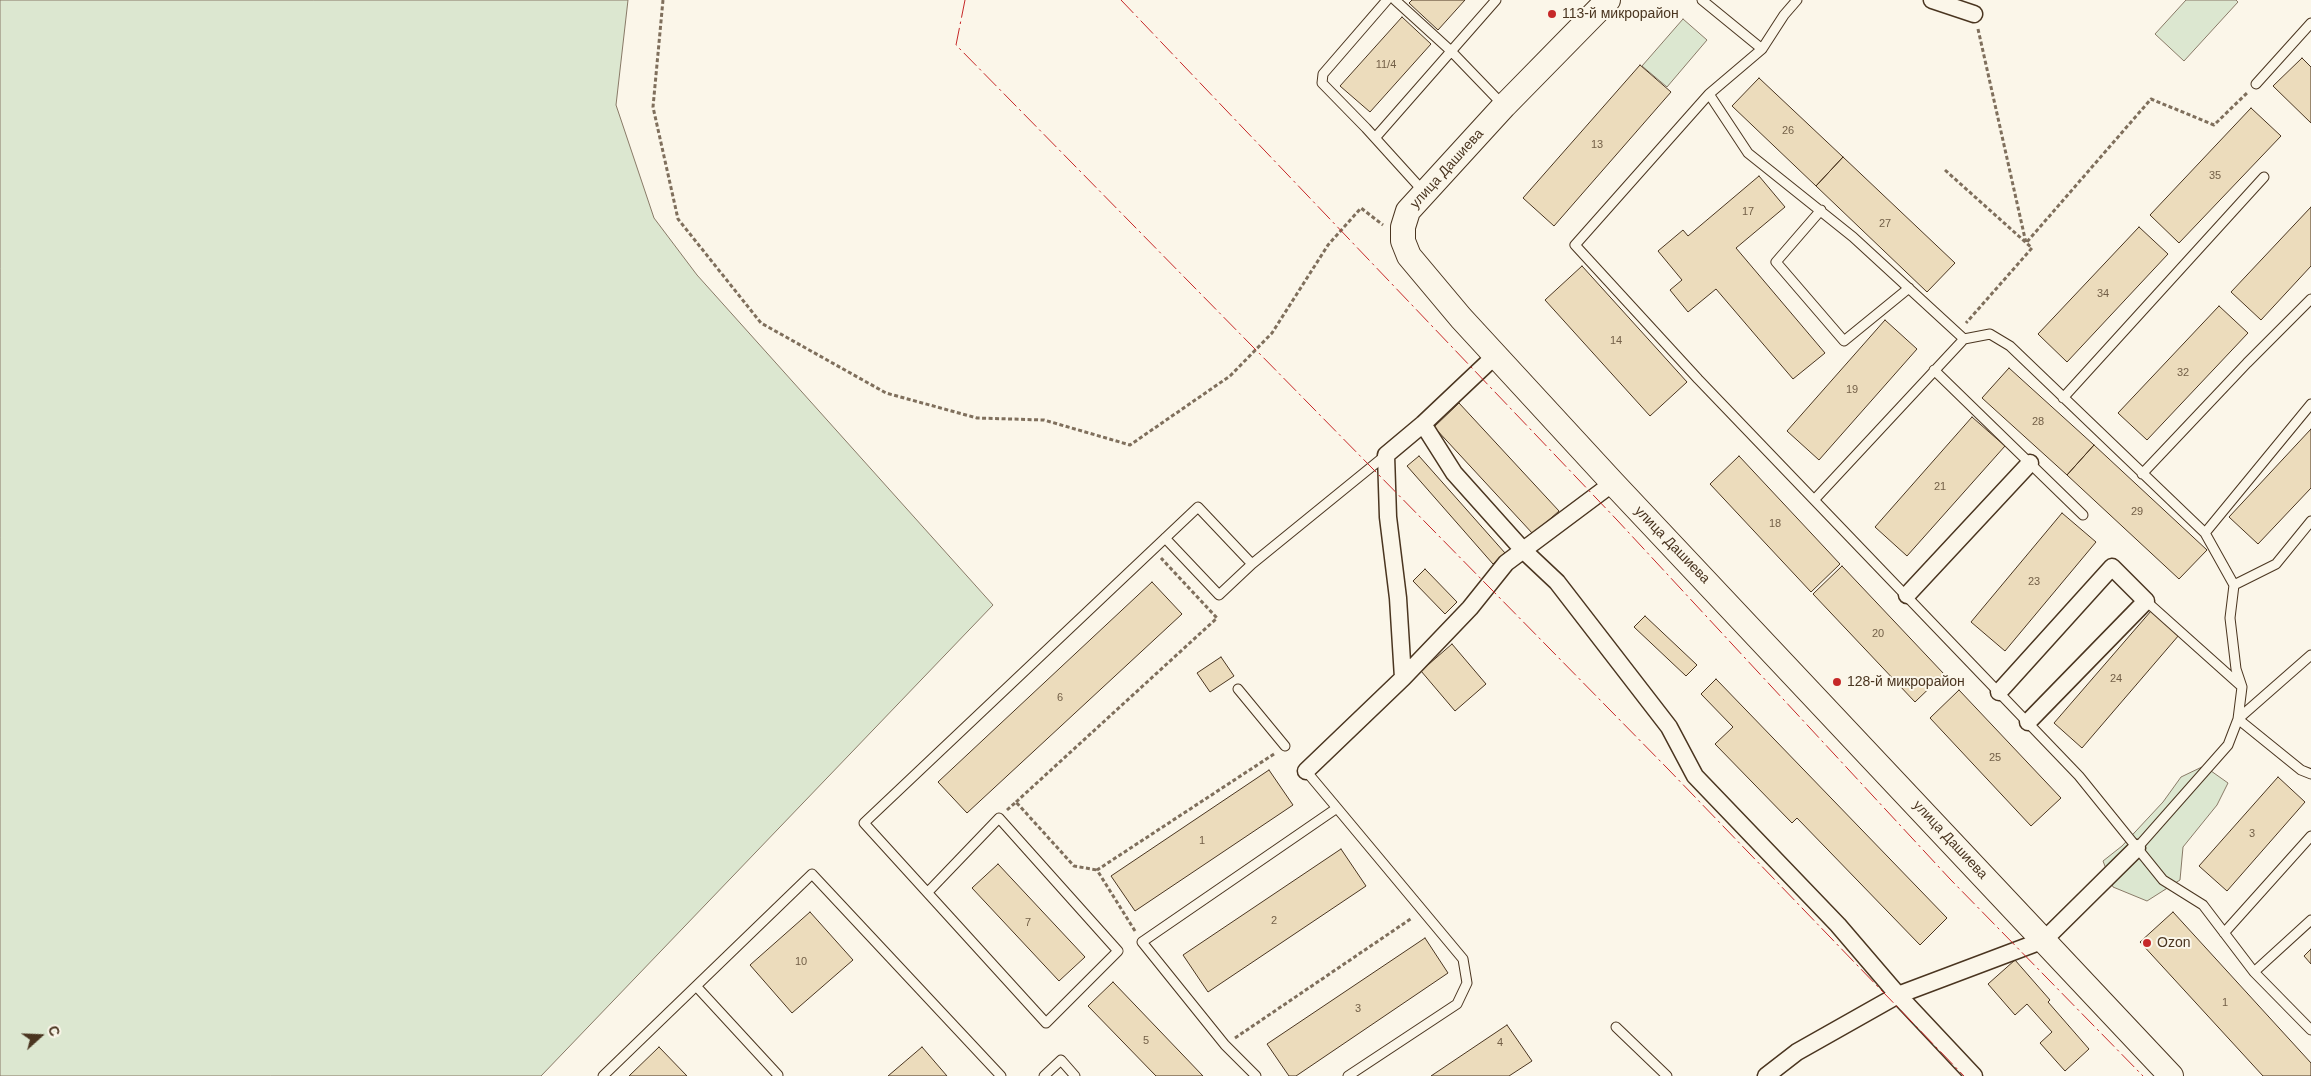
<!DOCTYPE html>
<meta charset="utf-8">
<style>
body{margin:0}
#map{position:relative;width:2311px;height:1076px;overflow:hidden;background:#fbf6e9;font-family:Arial,sans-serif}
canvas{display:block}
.north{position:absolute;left:15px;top:1011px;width:50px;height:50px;-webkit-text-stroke:4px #fbf6e9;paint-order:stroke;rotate:70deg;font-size:14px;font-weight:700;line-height:20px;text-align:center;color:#4a3520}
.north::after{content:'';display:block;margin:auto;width:18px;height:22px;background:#4a3520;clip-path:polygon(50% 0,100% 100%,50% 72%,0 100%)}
</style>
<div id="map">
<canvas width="2311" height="1076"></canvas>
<div class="north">С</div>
</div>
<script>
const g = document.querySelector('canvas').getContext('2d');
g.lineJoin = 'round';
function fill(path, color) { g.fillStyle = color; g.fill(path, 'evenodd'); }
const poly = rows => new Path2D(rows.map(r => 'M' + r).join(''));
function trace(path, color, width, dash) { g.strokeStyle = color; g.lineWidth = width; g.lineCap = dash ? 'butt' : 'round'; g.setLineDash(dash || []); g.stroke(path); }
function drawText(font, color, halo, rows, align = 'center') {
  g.font = font + ' Arial,sans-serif'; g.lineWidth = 4; g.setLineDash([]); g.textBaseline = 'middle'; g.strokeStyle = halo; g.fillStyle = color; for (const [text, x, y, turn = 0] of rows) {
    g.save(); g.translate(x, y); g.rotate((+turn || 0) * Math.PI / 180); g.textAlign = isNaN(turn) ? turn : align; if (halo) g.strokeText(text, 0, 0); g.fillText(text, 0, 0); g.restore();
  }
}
const green = poly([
 [0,0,628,0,616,105,654,218,697,275,993,605,541,1076,0,1076,0,0],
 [2186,0,2236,0,2238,2,2184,61,2155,34,2186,0],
 [1683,19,1707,40,1667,87,1642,66,1683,19],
 [2204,766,2228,783,2217,805,2183,847,2180,880,2147,901,2113,887,2103,861,2122,846,2163,802,2181,777,2204,766]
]);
const building = poly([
 [1412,0,1465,0,1438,30,1409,3,1412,0],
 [1402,17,1431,44,1370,112,1340,86,1402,17],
 [2302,58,2311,67,2311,123,2273,86,2302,58],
 [1640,65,1671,92,1554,226,1523,198,1640,65],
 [1759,78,1843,157,1816,186,1732,106,1759,78],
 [2251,108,2281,136,2179,243,2150,215,2251,108],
 [1843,157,1955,263,1927,292,1816,186,1843,157],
 [1759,176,1785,207,1736,248,1825,353,1793,379,1716,289,1688,312,1670,290,1682,280,1658,251,1683,230,1688,236,1759,176],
 [2311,207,2311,266,2261,320,2231,292,2311,207],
 [2139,227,2168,254,2067,362,2038,334,2139,227],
 [1582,266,1687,382,1650,416,1545,300,1582,266],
 [2219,306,2248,333,2147,440,2118,413,2219,306],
 [1885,320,1917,349,1819,460,1787,431,1885,320],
 [2009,368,2094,445,2067,475,1982,398,2009,368],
 [1459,403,1559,511,1533,534,1434,427,1459,403],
 [1972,417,2005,446,1907,556,1875,527,1972,417],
 [2311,429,2311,488,2258,544,2229,517,2311,429],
 [2094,445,2207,550,2179,579,2067,475,2094,445],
 [1419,456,1505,553,1493,564,1407,466,1419,456],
 [1739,456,1840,564,1811,592,1710,484,1739,456],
 [2062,513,2096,542,2005,651,1971,622,2062,513],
 [1842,566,1944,674,1915,702,1813,594,1842,566],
 [1425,569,1457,602,1445,614,1413,581,1425,569],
 [1152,582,1182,614,967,813,938,782,1152,582],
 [2151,611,2179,635,2082,748,2054,723,2151,611],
 [1645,616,1697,665,1686,676,1634,627,1645,616],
 [1452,644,1486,684,1455,711,1421,671,1452,644],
 [1221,657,1234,676,1210,692,1197,673,1221,657],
 [1716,679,1947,918,1920,945,1797,818,1792,823,1715,744,1733,727,1701,694,1716,679],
 [1959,690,2061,798,2031,826,1930,718,1959,690],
 [1269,770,1293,805,1135,911,1111,876,1269,770],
 [2278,777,2305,802,2227,891,2199,866,2278,777],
 [1341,849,1366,886,1208,992,1183,955,1341,849],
 [998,864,1085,957,1059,981,972,888,998,864],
 [810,912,853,960,792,1013,750,965,810,912],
 [2173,912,2311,1063,2311,1076,2263,1076,2140,942,2173,912],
 [1425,938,1448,973,1296,1076,1289,1076,1267,1044,1425,938],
 [2311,949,2311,964,2304,956,2311,949],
 [2015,960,2050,1000,2048,1002,2089,1049,2065,1071,2040,1043,2052,1032,2027,1004,2015,1015,1988,984,2015,960],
 [1113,982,1203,1076,1156,1076,1088,1006,1113,982],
 [1507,1025,1532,1061,1509,1076,1431,1076,1507,1025],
 [659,1047,687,1076,629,1076,659,1047],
 [922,1047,947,1076,888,1076,922,1047]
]);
const path = poly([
 [663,0,653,107,678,219,761,323,886,393,977,418,1044,420,1130,445,1230,376,1272,333,1328,245,1361,208,1383,225],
 [1978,29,2026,243,2151,99,2214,125,2248,92],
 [1945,170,2032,248,1966,323],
 [1016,802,1217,618,1161,558],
 [1007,810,1016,802,1074,866,1097,870],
 [1135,931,1097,870,1274,754],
 [1235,1038,1412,918]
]);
const lane = poly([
 [1387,0,1323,74,1322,83,1366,128,1424,192],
 [1395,0,1451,51,1504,106],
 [1702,0,1762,49,1784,15,1797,0],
 [1762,49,1709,94,1748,153,1853,237,1964,339,1815,499],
 [2256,84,2311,23],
 [1709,94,1575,245,1698,379,2079,776,2163,880,2203,905,2254,972,2311,1030],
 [1375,138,1496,0],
 [1821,210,1776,262,1844,341,1909,288],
 [1964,339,1990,334,2010,346,2205,533,2234,585,2230,618,2236,669,2242,687,2238,719,2228,745,2137,848],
 [1934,370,2083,515],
 [2063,398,2264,177],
 [2142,474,2247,363,2311,299],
 [2205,533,2311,404],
 [1165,538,1219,595,1252,564,1386,455],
 [2234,585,2276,564,2311,521],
 [2146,601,2241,686],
 [2311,655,2238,719,2301,770,2311,774],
 [1238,689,1285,746],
 [1337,808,1463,959,1467,983,1457,1004,1348,1076],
 [928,892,999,818,1118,951,1046,1023,864,823,1198,507,1252,564],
 [2224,933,2311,836],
 [2254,972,2311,920],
 [696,986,778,1075],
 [1616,1027,1667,1076],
 [603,1076,812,874,1001,1076],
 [1044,1076,1061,1060,1075,1076],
 [1256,1076,1225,1045,1142,942,1337,808,1306,771]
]);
const street = poly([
 [1932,0,1974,14],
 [1423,424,1454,473,1523,550,1557,582,1669,727,1695,776,1838,925,1898,995,1974,1076],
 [1907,595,2030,463],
 [1403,678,1398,598,1388,517,1386,455,1423,424,1496,355],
 [1999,692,2112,567,2146,601,2028,722],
 [1306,771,1403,678,1470,608,1506,563,1613,483],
 [1766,1076,1797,1052,1898,995,2044,940,2137,848]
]);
const secondary = poly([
 [1608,0,1504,106,1408,211,1403,227,1403,241,1409,256,1461,318,1613,483,2171,1076]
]);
const power = poly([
 [965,0,956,45,1668,769,1964,1076],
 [1121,0,1617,520,1950,879,2143,1076]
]);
const markers = [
 [1552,14,5,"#c62828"],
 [1837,682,5,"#c62828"],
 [2147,943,5,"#c62828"]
];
const numberNames = [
 ["11/4",1386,65],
 ["26",1788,131],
 ["13",1597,145],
 ["35",2215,176],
 ["17",1748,212],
 ["27",1885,224],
 ["34",2103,294],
 ["14",1616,341],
 ["32",2183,373],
 ["19",1852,390],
 ["28",2038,422],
 ["21",1940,487],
 ["29",2137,512],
 ["18",1775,524],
 ["23",2034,582],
 ["20",1878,634],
 ["24",2116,679],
 ["6",1060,698],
 ["25",1995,758],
 ["3",2252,834],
 ["1",1202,841],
 ["2",1274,921],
 ["7",1028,923],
 ["10",801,962],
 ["1",2225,1003],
 ["3",1358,1009],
 ["5",1146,1041],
 ["4",1500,1043]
];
const poiNames = [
 ["113-й микрорайон",1562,14],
 ["128-й микрорайон",1847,682],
 ["Ozon",2157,943]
];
const streetNames = [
 ["улица Дашиева",1447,169,-48],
 ["улица Дашиева",1672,545,46],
 ["улица Дашиева",1950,840,47]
];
fill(green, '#dce7d0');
trace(green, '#887966', 1);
fill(building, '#ecdcbc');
trace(building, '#4a3520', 1);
trace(lane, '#4a3520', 11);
trace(street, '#4a3520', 19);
trace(secondary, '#4a3520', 26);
trace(path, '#7f6f5c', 3, [4, 2.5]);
trace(lane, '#fbf6e9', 9);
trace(street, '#fbf6e9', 16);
trace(secondary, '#fbf6e9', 24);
trace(power, '#c62828', 1, [18, 4, 2.5, 4]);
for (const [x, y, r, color] of markers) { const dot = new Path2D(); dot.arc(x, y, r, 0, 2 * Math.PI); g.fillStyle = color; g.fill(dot); trace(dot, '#fbf6e9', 2); }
drawText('11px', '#725f47', null, numberNames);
drawText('14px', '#4a3520', '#fbf6e9', poiNames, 'left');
drawText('14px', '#4a3520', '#fbf6e9', streetNames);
</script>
